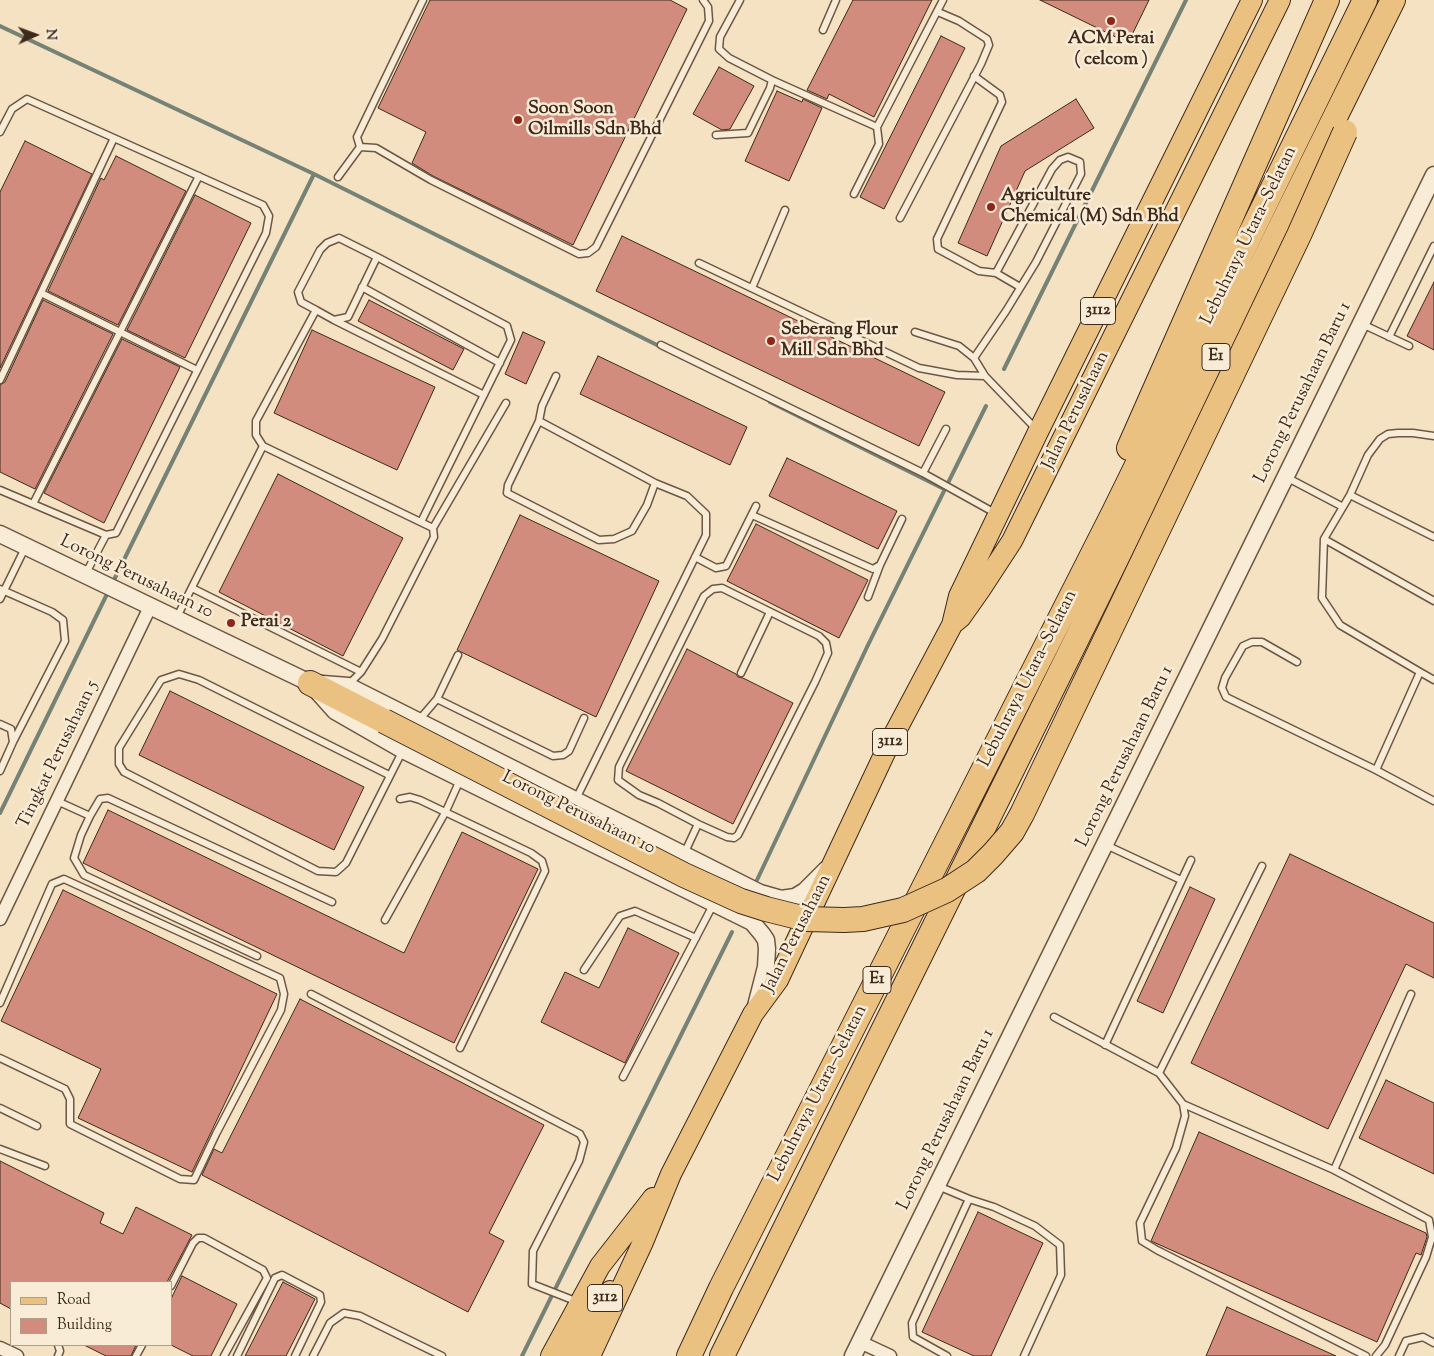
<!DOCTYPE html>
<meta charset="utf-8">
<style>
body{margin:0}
#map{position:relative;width:1434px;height:1356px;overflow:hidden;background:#f4e2c2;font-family:"Sorts Mill Goudy",serif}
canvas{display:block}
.legend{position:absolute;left:10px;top:1281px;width:162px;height:65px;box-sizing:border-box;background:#f8ecd7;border:1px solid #ae9e8b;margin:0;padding:6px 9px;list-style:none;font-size:15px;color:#3e291a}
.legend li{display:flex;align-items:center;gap:10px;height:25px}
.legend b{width:25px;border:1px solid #ae9e8b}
.north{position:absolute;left:10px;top:10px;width:50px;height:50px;-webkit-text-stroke:4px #f8ecd7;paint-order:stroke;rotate:88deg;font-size:14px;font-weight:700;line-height:20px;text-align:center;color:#3e291a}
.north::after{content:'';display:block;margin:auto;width:18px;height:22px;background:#3e291a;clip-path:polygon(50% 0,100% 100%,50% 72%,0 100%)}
</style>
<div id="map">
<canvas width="1434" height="1356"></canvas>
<ul class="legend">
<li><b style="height:6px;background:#eac181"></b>Road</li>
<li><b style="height:14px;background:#d28c7d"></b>Building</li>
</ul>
<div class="north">N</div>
</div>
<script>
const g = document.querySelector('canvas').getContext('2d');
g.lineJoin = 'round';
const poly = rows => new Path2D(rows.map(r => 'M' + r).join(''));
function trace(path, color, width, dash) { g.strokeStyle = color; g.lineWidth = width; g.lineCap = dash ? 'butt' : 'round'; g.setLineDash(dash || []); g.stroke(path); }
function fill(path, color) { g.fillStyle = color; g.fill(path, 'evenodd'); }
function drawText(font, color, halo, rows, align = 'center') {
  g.font = font + ' "Sorts Mill Goudy",serif'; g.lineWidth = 5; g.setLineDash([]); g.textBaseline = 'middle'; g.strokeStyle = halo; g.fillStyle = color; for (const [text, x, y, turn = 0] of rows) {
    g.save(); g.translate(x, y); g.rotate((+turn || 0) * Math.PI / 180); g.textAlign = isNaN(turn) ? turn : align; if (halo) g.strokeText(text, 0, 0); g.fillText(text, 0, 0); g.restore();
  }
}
const stream = poly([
 [0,26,314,174,661,347],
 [1004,369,1186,0],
 [770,402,944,489],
 [112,584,314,174],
 [0,813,109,590],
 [757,880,868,645,986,406],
 [522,1356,732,932]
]);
const building = poly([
 [430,0,670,0,687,9,573,245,433,176,412,163,426,132,378,108,430,0],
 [853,0,932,0,874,117,829,94,827,99,807,90,853,0],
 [1040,0,1149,0,1128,43,1040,0],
 [941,36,965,48,884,209,860,197,941,36],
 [719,67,754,86,730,129,722,130,693,114,719,67],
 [777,91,802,102,803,99,822,108,789,181,745,161,777,91],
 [1076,99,1094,128,1025,171,987,256,958,243,1001,146,1076,99],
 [25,141,92,174,0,368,0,192,25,141],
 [116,156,186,191,118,325,48,291,101,178,104,180,116,156],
 [195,195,251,223,185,358,127,330,195,195],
 [622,236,945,392,919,446,596,291,622,236],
 [1434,282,1434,350,1407,336,1434,282],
 [43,300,113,334,35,489,0,472,0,385,5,382,43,300],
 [369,300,464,349,453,370,358,321,369,300],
 [312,330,435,387,397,470,274,413,312,330],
 [523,332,545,342,526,384,505,374,523,332],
 [122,339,180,367,104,523,44,493,122,339],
 [598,356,747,427,730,465,580,394,598,356],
 [787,458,897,511,878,549,769,496,787,458],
 [278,474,403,538,343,656,219,592,278,474],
 [520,515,659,581,596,717,457,650,520,515],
 [756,524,868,580,839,638,727,581,756,524],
 [687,649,736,674,738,677,743,678,793,703,733,824,626,771,687,649],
 [170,691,364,787,334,850,139,755,170,691],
 [108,810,404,953,462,832,538,869,454,1043,83,863,108,810],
 [1290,854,1434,923,1434,978,1406,964,1328,1129,1191,1063,1290,854],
 [1190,887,1215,899,1163,1013,1137,1001,1190,887],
 [63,890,277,994,192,1172,78,1118,101,1069,1,1021,63,890],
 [628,928,679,953,625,1063,541,1022,565,972,599,988,628,928],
 [300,999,544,1125,489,1233,504,1241,468,1312,202,1175,214,1149,222,1153,300,999],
 [1386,1080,1434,1103,1434,1174,1359,1138,1386,1080],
 [1199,1132,1426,1233,1427,1237,1421,1255,1416,1253,1377,1342,1151,1241,1199,1132],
 [0,1161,104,1213,100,1223,123,1234,136,1207,192,1235,167,1282,11,1282,11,1309,0,1303,0,1161],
 [978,1212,1043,1243,991,1356,974,1356,922,1332,978,1212],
 [182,1276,237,1304,211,1356,193,1356,171,1345,171,1299,182,1276],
 [283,1282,315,1299,286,1356,245,1356,283,1282],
 [1227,1307,1336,1356,1206,1356,1227,1307],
 [84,1345,136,1345,131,1356,106,1356,84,1345]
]);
const service = poly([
 [823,30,836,0],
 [974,76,1000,95,1002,102,937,239,938,249,979,271,996,273,1020,287],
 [772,80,877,127,879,144,854,194],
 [877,127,943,0],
 [0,132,12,109,27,99,263,205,269,216,266,233,116,533,106,535,85,575],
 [716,135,748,133,770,88,772,80,729,58,719,49,720,37,740,0],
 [360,147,357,137,423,0],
 [338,177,360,147,376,148,431,180,579,254,588,253,596,247,709,21,708,7,703,0],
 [900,218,981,64,989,45,987,39,959,21,938,12],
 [699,263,919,368,957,375,985,376],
 [996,273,1052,169,1060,160,1068,157,1080,162,1081,174,1036,262,1006,311,974,358,985,376,1036,429],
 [362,287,500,363],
 [752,288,785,210],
 [41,293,197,370],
 [316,310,301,302,298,292,320,250,327,243,339,238,377,257,507,326,511,340,421,522],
 [334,320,484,395],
 [1362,324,1409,346],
 [915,332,959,346,974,358],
 [1389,337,1434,246],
 [661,345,923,473,995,513],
 [556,376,542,406,539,421,655,483],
 [0,380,114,138],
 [539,421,508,485,507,493,599,540,614,539,632,531,647,505,655,483,687,496,706,514,706,535,576,799],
 [923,473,946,429],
 [1286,477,1343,507],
 [0,490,106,535],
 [1350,495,1434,537],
 [33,504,199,176],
 [752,515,873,569,880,565,902,519],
 [433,528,506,403],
 [1324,539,1434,601],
 [695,557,716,568,726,566,756,506],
 [192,588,361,672],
 [0,589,52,612,63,620,65,641,13,742],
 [868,597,880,565],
 [0,599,25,548],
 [177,617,263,446],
 [1297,662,1262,642,1252,642,1243,646,1225,678,1222,688,1226,697,1376,770,1434,801],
 [1420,672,1434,680],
 [741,673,770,612],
 [349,684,361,672,382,639,434,537,433,528,263,446,256,435,256,421,316,310,334,320,348,317,377,257],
 [437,699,553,756,563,755,569,751,584,718],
 [419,720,437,699,458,655],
 [0,724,11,729,13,742,0,771],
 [1376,770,1420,672,1340,625,1322,598,1324,539,1350,495,1368,455,1380,439,1388,434,1398,433,1413,433,1434,436],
 [389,775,199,680,179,674,161,680,119,748,119,764,124,772,318,871,336,872,346,863,403,750],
 [400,799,410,797,420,800,531,853,542,861,545,871,460,1048],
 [57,801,90,816,81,835,74,858,84,875,257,956],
 [90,816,100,799,108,798,332,902],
 [1106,845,1181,880],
 [684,854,698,824,727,837,734,838,738,835,815,682,828,653,826,643,819,636,722,588,713,589,704,596,619,767,618,780,639,795,658,803,698,824],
 [385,920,446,811,460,780],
 [584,970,620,916,635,911,696,938],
 [311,994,580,1134,584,1142,579,1161,533,1251,532,1284,578,1302],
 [0,1003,52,884,64,879,280,978,284,994,281,1010,216,1134,194,1180,180,1179,70,1124,70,1099,65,1089,0,1058],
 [1054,1017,1159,1073,1183,1104,1185,1116,1176,1148,1140,1223,1142,1241,1157,1250,1366,1356],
 [1105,1045,1191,860],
 [1159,1073,1262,866],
 [623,1077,713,905],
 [1183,1104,1334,1170],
 [0,1108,37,1126],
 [0,1149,45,1166],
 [938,1186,969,1199,912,1323,913,1337,947,1356],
 [969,1199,994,1207,1035,1226,1060,1245,1061,1275,1024,1356],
 [171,1286,193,1243,198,1238,204,1238,263,1270,267,1278,224,1356],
 [58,1345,60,1351,58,1356],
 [136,1356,142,1345],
 [237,1356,275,1278,282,1275,320,1295,321,1302,295,1356],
 [313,1356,330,1323,344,1313,360,1316,442,1356],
 [1376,1356,1385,1345,1426,1257,1432,1237,1429,1220,1334,1170,1411,994],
 [1399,1356,1406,1341,1423,1337,1434,1343]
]);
const minor = poly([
 [0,919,150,607],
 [860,1342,890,1356],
 [0,1348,17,1356]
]);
const tertiary = poly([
 [0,534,310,683,348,686,760,893,781,899,795,897,805,891,827,869],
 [318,692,335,711,403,750,752,922,762,934,766,940,767,949,766,967,756,1006],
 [853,1356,1434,175]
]);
const primary = poly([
 [955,622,961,617,980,590,1012,541,1280,0],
 [551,1356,600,1266,653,1198],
 [572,1356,586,1328,610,1291],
 [590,1356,643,1242,671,1174,753,1014,778,980,890,742,952,625,959,596,1038,432,1252,0]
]);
const motorway = poly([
 [1129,448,1327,0],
 [310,683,384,721],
 [689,1356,721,1288,1114,512,1365,0],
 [722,1356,1393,0]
]);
const motorwayBridge = poly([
 [384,721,684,875,741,901,766,909,806,919,844,920,863,919,903,910,947,890,976,871,993,854,1012,832,1022,814,1299,235,1345,132]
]);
const markers = [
 [1111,21,5,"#8f2418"],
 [518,120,5,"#8f2418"],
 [991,207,5,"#8f2418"],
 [771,341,5,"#8f2418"],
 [231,623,5,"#8f2418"]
];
const shields = [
 [1098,311,35],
 [1216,357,28],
 [890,742,35],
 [877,980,28],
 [605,1298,35]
];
const shieldNames = [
 ["3112",1098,311],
 ["E1",1216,357],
 ["3112",890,742],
 ["E1",877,980],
 ["3112",605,1298]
];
const poiNames = [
 ["ACM Perai",1111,40,"center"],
 ["( celcom )",1111,61,"center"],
 ["Soon Soon",528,110],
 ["Oilmills Sdn Bhd",528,131],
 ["Agriculture",1001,197],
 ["Chemical (M) Sdn Bhd",1001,218],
 ["Seberang Flour",781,331],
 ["Mill Sdn Bhd",781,352],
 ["Perai 2",241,623]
];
const streetNames = [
 ["Lebuhraya Utara–Selatan",1250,236,-64],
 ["Lorong Perusahaan Baru 1",1304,393,-64],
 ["Jalan Perusahaan",1077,411,-64],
 ["Lorong Perusahaan 10",136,578,26],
 ["Lebuhraya Utara–Selatan",1029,679,-63],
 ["Tingkat Perusahaan 5",59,755,-64],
 ["Lorong Perusahaan Baru 1",1126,757,-64],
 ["Lorong Perusahaan 10",578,814,26],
 ["Jalan Perusahaan",798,934,-63],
 ["Lebuhraya Utara–Selatan",819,1094,-63],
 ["Lorong Perusahaan Baru 1",947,1120,-64]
];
trace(stream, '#768275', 4);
fill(building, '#d28c7d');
trace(building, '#3e291a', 1);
trace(service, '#6c5744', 9);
trace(minor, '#6c5744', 15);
trace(tertiary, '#6c5744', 19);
trace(primary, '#3e291a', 22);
trace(motorway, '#3e291a', 26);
trace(service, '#f8ecd7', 6);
trace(minor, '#f8ecd7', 12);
trace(tertiary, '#f8ecd7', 16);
trace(primary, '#eac181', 20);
trace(motorway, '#eac181', 24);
trace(motorwayBridge, '#3e291a', 26, []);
trace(motorwayBridge, '#eac181', 24);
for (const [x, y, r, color] of markers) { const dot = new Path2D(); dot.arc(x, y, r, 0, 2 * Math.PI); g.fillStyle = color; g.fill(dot); trace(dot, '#f8ecd7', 2); }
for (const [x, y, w] of shields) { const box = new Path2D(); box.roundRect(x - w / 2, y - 13.5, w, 27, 4); g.fillStyle = '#f8ecd7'; g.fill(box); trace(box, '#3e291a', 1); }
drawText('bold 16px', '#3e291a', null, shieldNames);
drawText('bold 18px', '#3e291a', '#f8ecd7', poiNames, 'left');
drawText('18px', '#3e291a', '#f8ecd7', streetNames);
</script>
